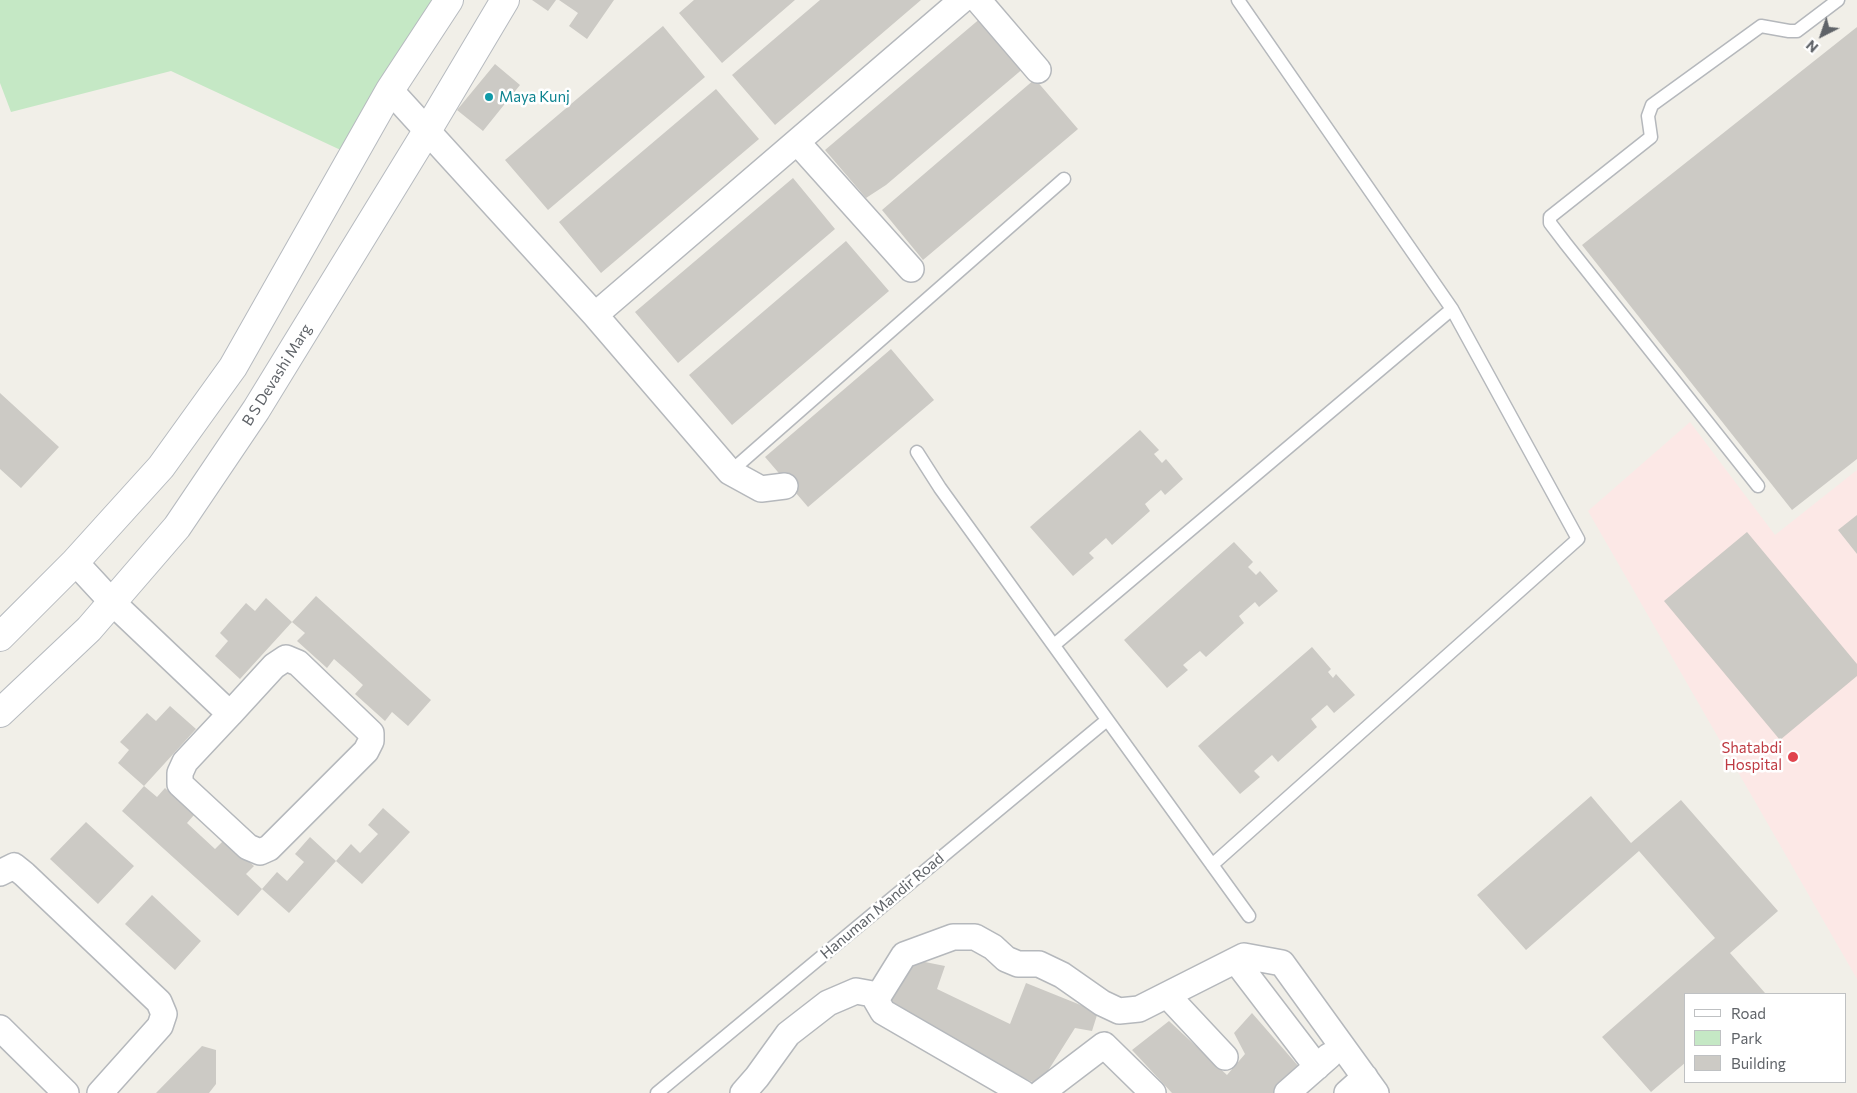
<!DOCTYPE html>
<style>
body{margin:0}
#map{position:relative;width:1857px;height:1093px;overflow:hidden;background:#f1efe8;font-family:Commissioner,sans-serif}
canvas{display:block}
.legend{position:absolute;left:1684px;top:993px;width:162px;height:90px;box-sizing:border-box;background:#fff;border:1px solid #bfc1c3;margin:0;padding:6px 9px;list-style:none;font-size:15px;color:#5f6368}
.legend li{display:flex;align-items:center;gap:10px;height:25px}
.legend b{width:25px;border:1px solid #bfc1c3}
.north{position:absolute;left:1797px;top:10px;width:50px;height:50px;-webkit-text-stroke:4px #fff;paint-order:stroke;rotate:221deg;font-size:14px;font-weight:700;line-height:20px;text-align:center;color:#5f6368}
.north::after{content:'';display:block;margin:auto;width:18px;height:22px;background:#5f6368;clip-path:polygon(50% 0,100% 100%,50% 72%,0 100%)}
</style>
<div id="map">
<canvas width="1857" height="1093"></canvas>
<ul class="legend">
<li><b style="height:6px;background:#fff"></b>Road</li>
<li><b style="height:14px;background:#c5e8c5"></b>Park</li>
<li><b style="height:14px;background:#cccac5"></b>Building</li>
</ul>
<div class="north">N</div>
</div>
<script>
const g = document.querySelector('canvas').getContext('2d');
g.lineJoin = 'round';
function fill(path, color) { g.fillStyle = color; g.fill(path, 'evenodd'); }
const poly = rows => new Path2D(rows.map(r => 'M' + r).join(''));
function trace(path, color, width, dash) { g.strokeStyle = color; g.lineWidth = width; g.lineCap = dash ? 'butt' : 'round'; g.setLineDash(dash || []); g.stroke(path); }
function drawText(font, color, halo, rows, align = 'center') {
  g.font = font + ' Commissioner,sans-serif'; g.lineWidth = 5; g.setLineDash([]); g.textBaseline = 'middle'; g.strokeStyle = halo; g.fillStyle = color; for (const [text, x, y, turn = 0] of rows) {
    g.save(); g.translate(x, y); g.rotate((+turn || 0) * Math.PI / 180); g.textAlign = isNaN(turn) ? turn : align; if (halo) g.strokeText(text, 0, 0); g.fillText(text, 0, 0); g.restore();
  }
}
const medical = poly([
 [1690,422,1775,535,1857,470,1857,979,1588,511]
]);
const green = poly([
 [0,0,438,0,360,159,171,71,11,112,0,83]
]);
const building = poly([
 [532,0,556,0,548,11],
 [559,0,614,0,587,39,569,26,578,13],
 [694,0,795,0,722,63,679,13],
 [820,0,921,0,775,125,732,75],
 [982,17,1025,67,886,185,866,198,825,150],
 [663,26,705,77,548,210,505,160],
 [1857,27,1857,459,1792,510,1582,245],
 [495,64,520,85,483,131,457,110],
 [1035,79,1078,129,923,260,882,210],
 [716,89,759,139,601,273,559,222],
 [793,178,835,229,678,363,635,312],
 [846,241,889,291,732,425,689,375],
 [891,349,934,400,808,507,765,457],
 [0,393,59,447,21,488,0,469],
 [1140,430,1159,450,1154,454,1162,463,1166,459,1183,479,1165,495,1161,490,1145,504,1150,511,1112,545,1106,538,1089,553,1094,558,1073,576,1030,527],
 [1857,515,1857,554,1838,530],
 [1747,532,1857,664,1857,676,1780,740,1664,601],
 [1234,542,1253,562,1248,567,1256,575,1260,571,1278,591,1259,607,1255,602,1239,616,1244,623,1206,657,1200,651,1183,665,1188,670,1167,688,1124,640],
 [316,596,431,700,408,726,392,712,385,721,355,694,363,685,350,673,334,659,327,668,297,641,305,633,292,622],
 [266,598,292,622,240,679,215,656,228,641,220,633,246,603,255,611],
 [1312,647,1331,669,1328,672,1333,678,1336,674,1355,695,1334,713,1327,705,1311,719,1317,727,1278,762,1272,755,1254,771,1260,777,1240,794,1198,746],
 [170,706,196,729,144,786,118,763,129,750,120,742,147,713,156,721],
 [144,786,157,797,165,788,194,815,187,823,215,849,224,840,254,866,246,874,262,889,238,916,122,811],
 [1591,796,1631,843,1681,800,1778,911,1730,953,1765,993,1763,994,1686,994,1686,1062,1651,1092,1602,1037,1715,938,1639,851,1526,950,1477,895],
 [383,808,410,832,362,884,336,861,351,844,360,853,378,834,368,825],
 [86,822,134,866,98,904,50,859],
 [310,837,336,861,289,913,262,889,277,872,287,881,304,862,295,854],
 [152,895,201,941,175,970,125,924],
 [915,960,945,966,937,989,1010,1024,1026,983,1098,1012,1092,1031,1075,1028,1039,1085,977,1057,886,1003],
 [1252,1013,1300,1068,1273,1093,1172,1093,1132,1050,1169,1021,1227,1075,1245,1054,1234,1033],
 [202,1046,216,1050,216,1084,209,1093,156,1093]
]);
const service = poly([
 [917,452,940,488,1249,916],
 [730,472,1064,179],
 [1758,486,1566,244,1550,223,1550,217,1651,137,1648,116,1652,105,1761,26,1789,31,1797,31,1838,0],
 [1054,645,1452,309],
 [1212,865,1578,539,1452,309,1238,0],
 [657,1093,1107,720]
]);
const minor = poly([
 [978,0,1038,70],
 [390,90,595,315,730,472,761,489,785,486],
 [797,142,911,269],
 [595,315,962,0],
 [75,562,112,602,230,714,185,762,180,773,180,784,248,847,260,852,269,848,366,751,371,741,371,733,298,663,286,658,274,666,230,714],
 [0,873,14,866,24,874,159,1002,164,1014,160,1026,100,1093],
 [1236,961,1317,1067],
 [1167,995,1225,1057],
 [0,1028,66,1093],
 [743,1093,757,1077,788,1034,828,1003,856,991,878,995],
 [1023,1093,883,1012,876,1000,904,955,953,937,975,937,993,947,1006,959,1018,964,1039,964,1062,975,1102,1003,1119,1011,1139,1009,1244,956,1282,963,1376,1093],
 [1041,1093,1104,1045,1153,1093],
 [1287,1093,1329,1056],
 [1347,1093,1365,1077]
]);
const secondary = poly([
 [0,637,75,562,161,467,233,367,390,90,449,0],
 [0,713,89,629,177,527,256,410,427,131,505,0]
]);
const markers = [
 [489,97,5,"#0f9aa8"],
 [1793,757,6,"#e0444e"]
];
const cultureNames = [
 ["Maya Kunj",499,97]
];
const streetNames = [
 ["B S Devashi Marg",277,375,-58],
 ["Hanuman Mandir Road",882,906,-40]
];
const healthNames = [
 ["Shatabdi",1782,748],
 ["Hospital",1782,765]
];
fill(medical, '#fce8e6');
fill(green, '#c5e8c5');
fill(building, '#cccac5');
trace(service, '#b5b8bc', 15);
trace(minor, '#b5b8bc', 28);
trace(secondary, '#b6babf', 30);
trace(service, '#fff', 12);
trace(minor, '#fff', 25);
trace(secondary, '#fff', 28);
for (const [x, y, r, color] of markers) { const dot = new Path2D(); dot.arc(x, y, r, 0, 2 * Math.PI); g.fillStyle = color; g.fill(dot); trace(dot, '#fff', 2); }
drawText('15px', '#0d838f', '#fff', cultureNames, 'left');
drawText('15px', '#5f6368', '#fff', streetNames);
drawText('15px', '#be3a42', '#fff', healthNames, 'right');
</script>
